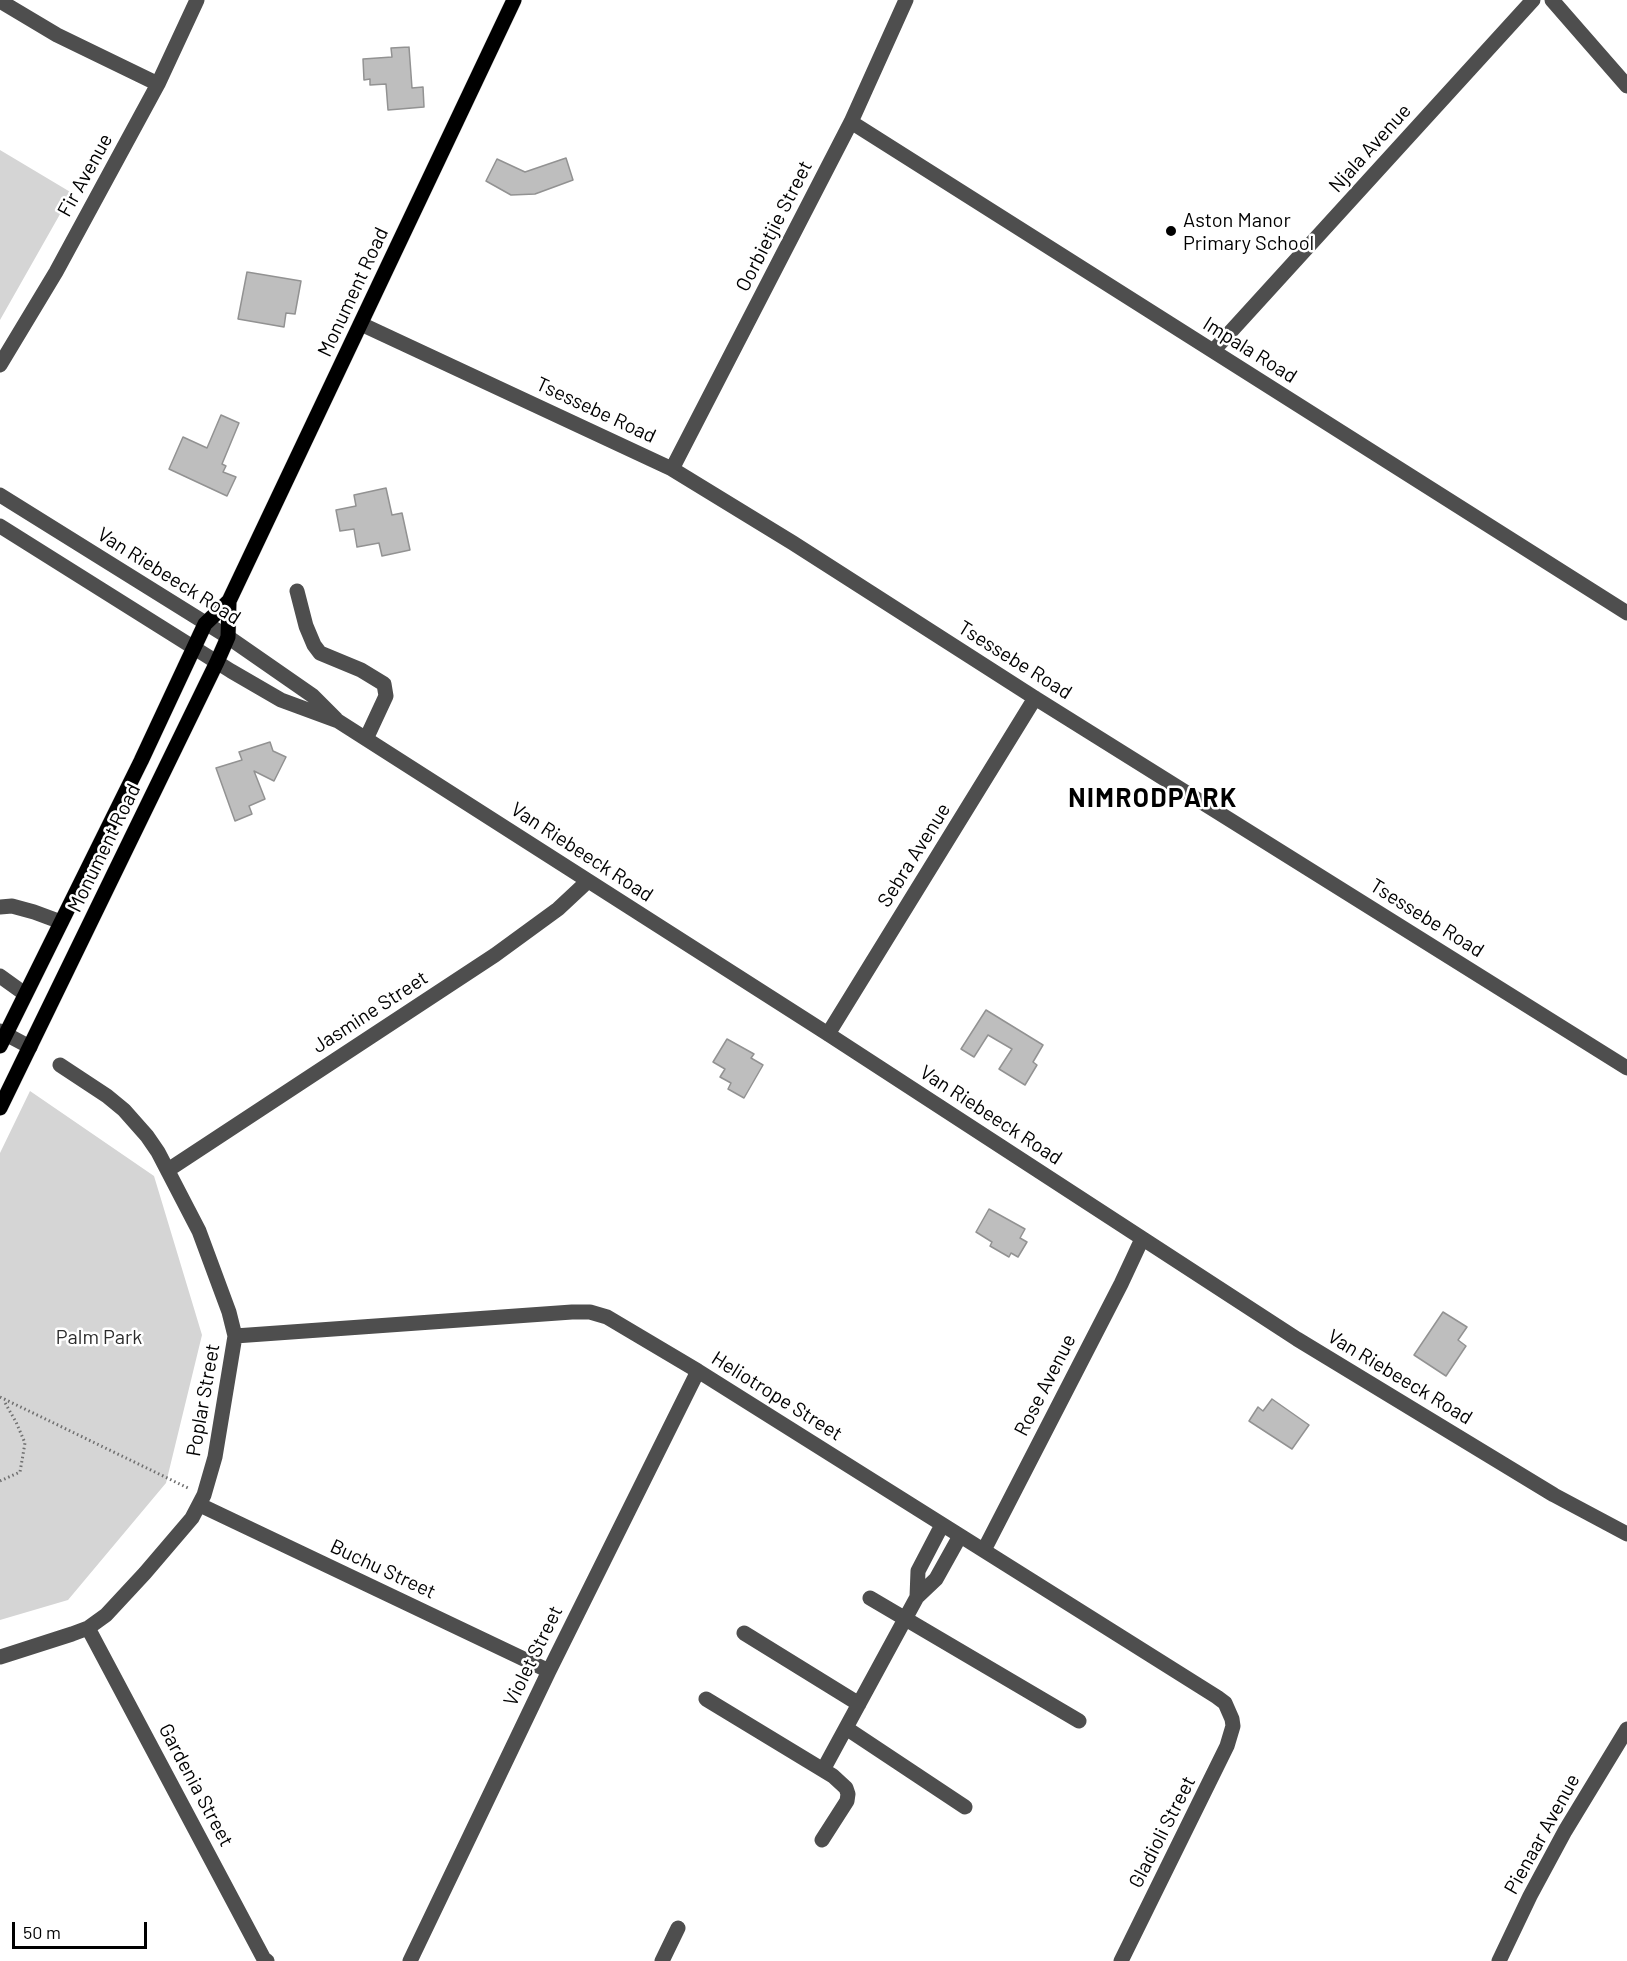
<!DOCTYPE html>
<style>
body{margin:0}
#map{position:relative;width:1627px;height:1961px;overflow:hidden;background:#fff;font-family:Barlow,sans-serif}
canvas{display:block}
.scale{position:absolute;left:12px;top:1922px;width:135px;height:27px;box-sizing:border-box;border:3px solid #000;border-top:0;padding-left:8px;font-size:18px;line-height:21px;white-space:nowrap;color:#000;-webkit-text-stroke:4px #fff;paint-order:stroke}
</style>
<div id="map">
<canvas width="1627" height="1961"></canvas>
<div class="scale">50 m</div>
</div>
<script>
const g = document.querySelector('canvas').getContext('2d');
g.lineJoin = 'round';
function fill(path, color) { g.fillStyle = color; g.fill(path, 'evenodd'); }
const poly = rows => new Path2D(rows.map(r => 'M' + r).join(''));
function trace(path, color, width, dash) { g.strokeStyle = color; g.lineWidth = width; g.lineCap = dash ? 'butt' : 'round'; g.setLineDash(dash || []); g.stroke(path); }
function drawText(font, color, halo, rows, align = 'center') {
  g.font = font + ' Barlow,sans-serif'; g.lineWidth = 5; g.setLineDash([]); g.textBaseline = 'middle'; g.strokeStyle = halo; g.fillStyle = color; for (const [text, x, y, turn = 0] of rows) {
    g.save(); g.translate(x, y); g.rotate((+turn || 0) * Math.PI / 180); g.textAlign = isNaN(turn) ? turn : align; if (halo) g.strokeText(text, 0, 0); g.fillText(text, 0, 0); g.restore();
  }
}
const green = poly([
 [0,150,72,193,0,320],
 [30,1091,154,1176,202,1335,166,1483,68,1600,0,1620,0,1153]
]);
const building = poly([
 [409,47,412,88,423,87,424,107,388,110,386,84,370,85,370,79,364,80,363,59,392,57,391,48,409,47],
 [566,158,573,180,535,194,511,195,486,181,497,159,525,172,566,158],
 [247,272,301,281,295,314,286,313,284,327,238,319,247,272],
 [221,415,239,423,222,464,226,466,223,472,236,477,227,496,169,469,183,437,207,448,221,415],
 [386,488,392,515,402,513,410,550,382,556,379,543,357,547,354,529,340,531,336,510,356,506,354,495,386,488],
 [270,742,273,751,286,757,274,781,254,771,265,799,249,806,252,814,235,821,216,768,242,760,239,752,270,742],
 [986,1010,1043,1045,1033,1062,1037,1065,1025,1085,999,1069,1012,1049,988,1035,974,1057,961,1049,986,1010],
 [727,1039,754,1054,751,1058,763,1065,744,1098,728,1089,731,1083,720,1077,725,1069,713,1062,727,1039],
 [989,1209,1025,1229,1020,1238,1027,1242,1018,1257,1011,1253,1009,1257,990,1246,992,1242,976,1232,989,1209],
 [1443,1312,1467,1327,1458,1340,1466,1346,1446,1376,1414,1355,1443,1312],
 [1272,1399,1309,1425,1292,1449,1249,1421,1258,1407,1263,1411,1272,1399]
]);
const path = poly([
 [0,1397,190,1489],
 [0,1481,20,1472,25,1443,16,1422,4,1401]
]);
const minor = poly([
 [1552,0,1627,86],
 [0,1,57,35,158,84],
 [851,122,1627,613],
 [361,324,672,469,793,543,1035,698,1627,1068],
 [1213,351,1533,0],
 [0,365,56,272,158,84,197,0],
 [672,469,851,122,906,0],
 [0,495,228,637,313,696,336,719],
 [0,526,231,671,281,700,338,721,828,1034,1297,1339,1554,1495,1627,1534],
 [297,591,306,626,314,645,320,653,361,670,384,684,386,696,366,739],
 [0,907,12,906,34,912,61,922],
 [0,976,25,994],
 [0,1031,30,1047],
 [828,1034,1035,698],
 [168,1170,495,955,558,909,588,881],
 [235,1336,572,1312,590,1312,607,1317,698,1371,1217,1697,1225,1703,1232,1719,1233,1726,1227,1746,1121,1961],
 [200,1505,549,1671],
 [984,1550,1121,1284,1142,1239],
 [917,1597,918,1571,942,1525],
 [870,1598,1079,1721],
 [88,1628,264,1959,267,1961],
 [744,1633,859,1704],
 [0,1657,72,1634,88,1628,106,1615,145,1573,192,1518,204,1495,215,1457,235,1336,229,1312,199,1231,158,1152,147,1136,124,1110,107,1096,60,1065],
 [706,1699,833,1776,846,1788,848,1794,847,1801,822,1840],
 [846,1728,965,1807],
 [823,1770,917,1597,936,1579,960,1536],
 [410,1961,549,1671,698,1371],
 [662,1961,678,1928],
 [1499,1961,1530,1896,1565,1831,1627,1729]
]);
const major = poly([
 [0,1046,141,761,205,624,229,601,514,0],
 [0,1108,217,662,228,637,229,601]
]);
const markers = [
 [1171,231,6,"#000"]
];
const streetNames = [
 ["Njala Avenue",1370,148,-48],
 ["Fir Avenue",85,175,-61],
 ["Oorbietjie Street",774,226,-63],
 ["Monument Road",353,292,-65],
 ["Impala Road",1250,350,32],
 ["Tsessebe Road",596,410,25],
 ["Van Riebeeck Road",169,576,32],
 ["Tsessebe Road",1015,660,32],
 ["Monument Road",104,848,-64],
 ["Van Riebeeck Road",582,852,33],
 ["Sebra Avenue",914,855,-58],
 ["Tsessebe Road",1427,918,32],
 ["Jasmine Street",370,1012,-33],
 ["Van Riebeeck Road",991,1115,33],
 ["Van Riebeeck Road",1400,1377,31],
 ["Rose Avenue",1045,1385,-63],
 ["Heliotrope Street",777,1396,32],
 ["Poplar Street",203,1400,-80],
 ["Buchu Street",383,1569,25],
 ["Violet Street",533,1656,-64],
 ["Gardenia Street",196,1785,62],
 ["Gladioli Street",1162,1832,-63],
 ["Pienaar Avenue",1542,1834,-61]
];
const poiNames = [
 ["Aston Manor",1183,220],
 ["Primary School",1183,243]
];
const parkNames = [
 ["Palm Park",99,1337]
];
const districtNames = [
 ["NIMRODPARK",1153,798]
];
fill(green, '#d5d5d5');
fill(building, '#bebebe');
trace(building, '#929292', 1.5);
trace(major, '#dbdbdb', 16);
trace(path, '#707070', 3, [1.5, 3]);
trace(minor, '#4e4e4e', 15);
trace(major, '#000', 15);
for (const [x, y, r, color] of markers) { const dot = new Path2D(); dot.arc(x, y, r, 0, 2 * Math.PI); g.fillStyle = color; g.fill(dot); trace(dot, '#fff', 2); }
drawText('20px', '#000', '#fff', streetNames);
drawText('20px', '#000', '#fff', poiNames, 'left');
drawText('20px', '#2c2c2c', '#fff', parkNames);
g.letterSpacing = '1.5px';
drawText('bold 26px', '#000', '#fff', districtNames);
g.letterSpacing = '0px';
</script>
